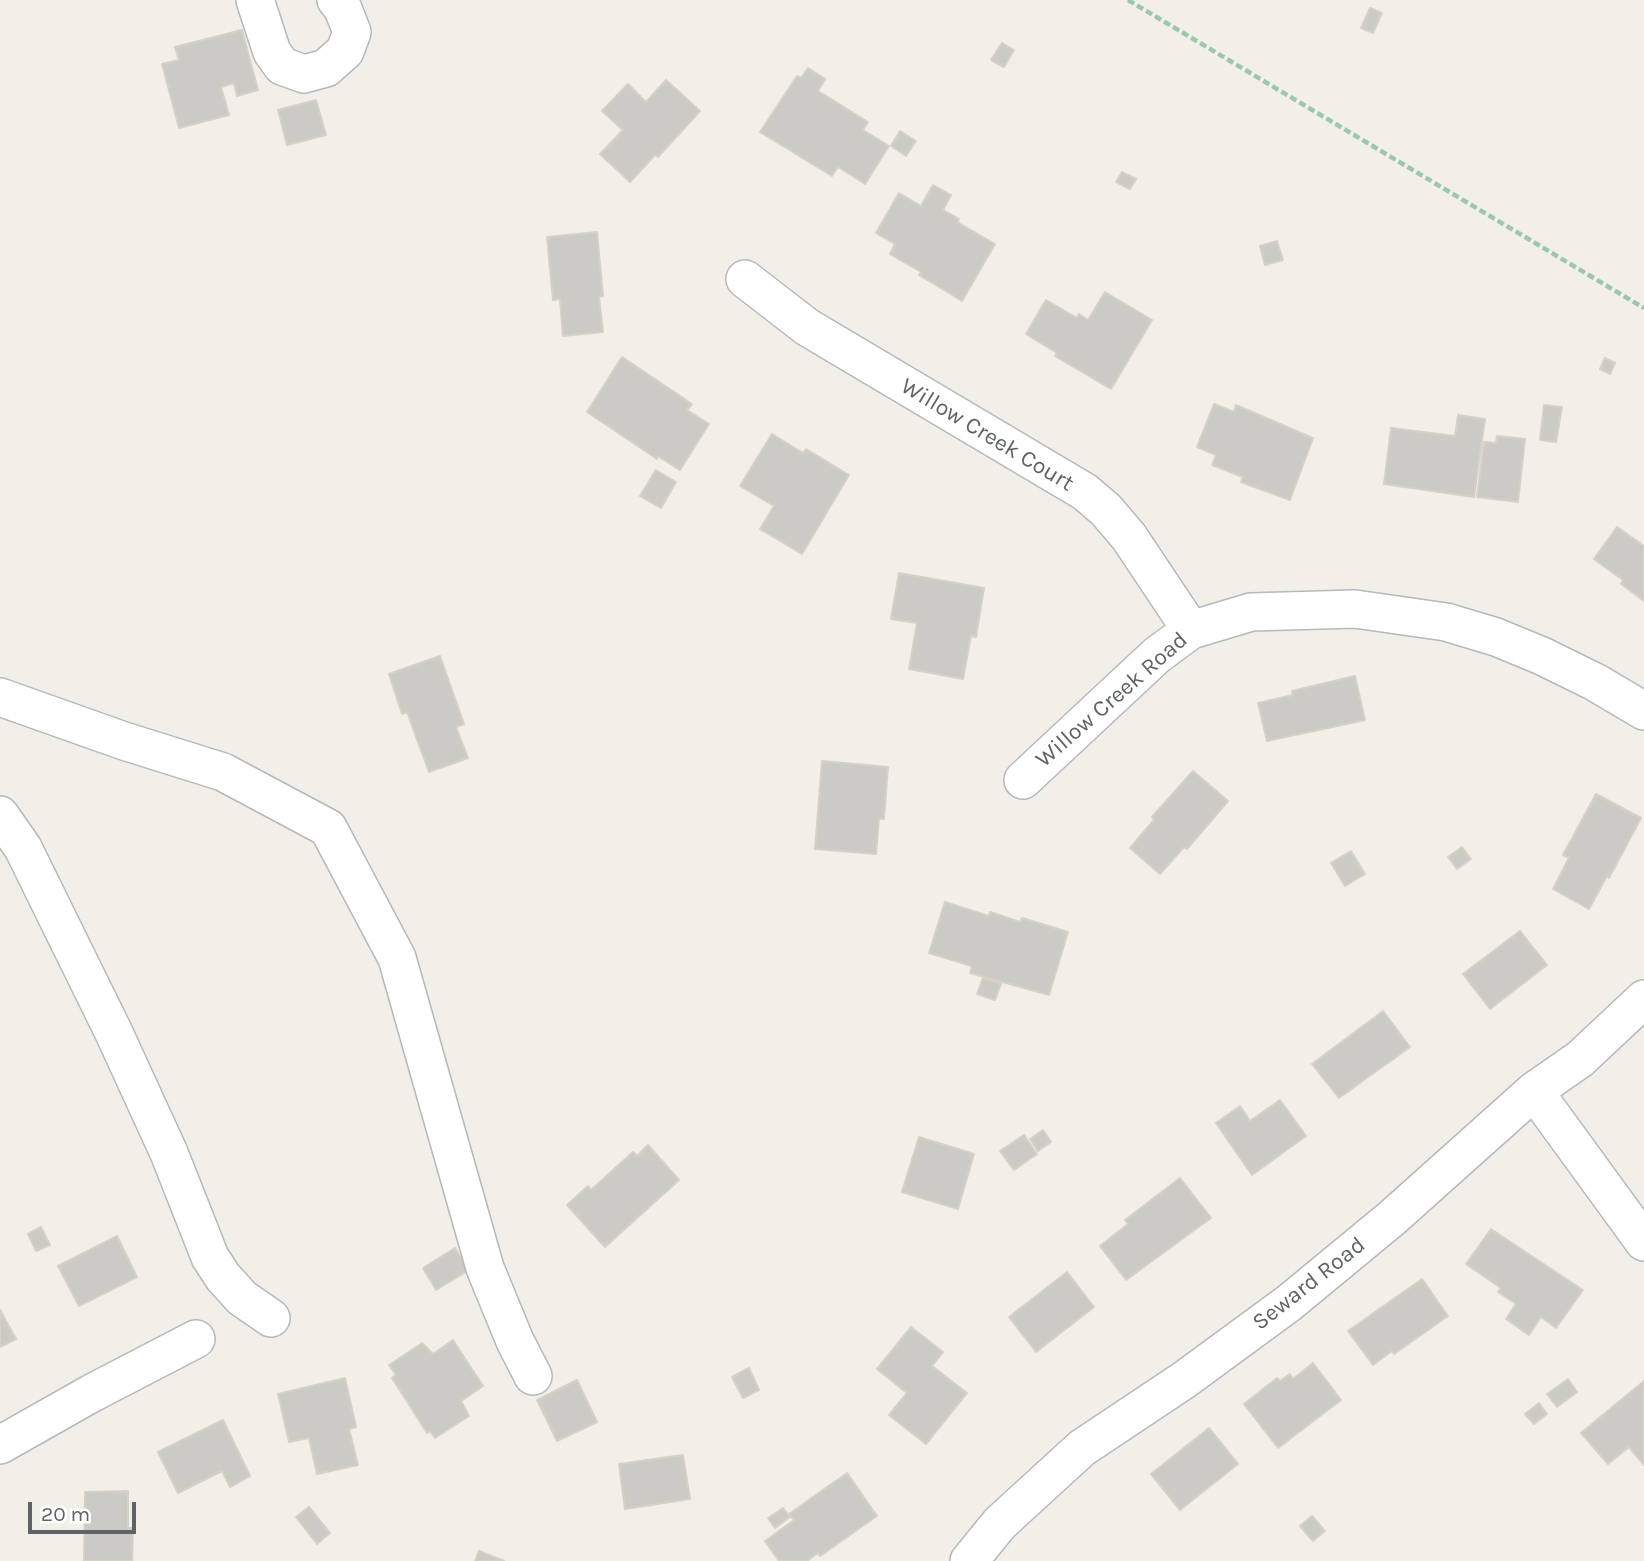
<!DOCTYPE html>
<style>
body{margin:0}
#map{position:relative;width:1644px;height:1561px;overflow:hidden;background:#f1efe8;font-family:Karla,sans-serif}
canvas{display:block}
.scale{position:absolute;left:28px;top:1502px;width:108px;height:32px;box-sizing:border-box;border:4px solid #5f6368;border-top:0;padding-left:9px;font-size:21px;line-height:24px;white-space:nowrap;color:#5f6368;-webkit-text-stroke:5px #fff;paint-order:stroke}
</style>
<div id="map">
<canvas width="1644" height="1561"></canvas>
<div class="scale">20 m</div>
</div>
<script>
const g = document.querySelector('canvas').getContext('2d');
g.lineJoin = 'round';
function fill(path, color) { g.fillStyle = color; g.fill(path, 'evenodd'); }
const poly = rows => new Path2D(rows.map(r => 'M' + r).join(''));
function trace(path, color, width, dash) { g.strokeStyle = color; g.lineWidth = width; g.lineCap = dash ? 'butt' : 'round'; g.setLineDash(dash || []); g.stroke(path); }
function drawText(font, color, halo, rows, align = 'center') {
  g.font = font + ' Karla,sans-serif'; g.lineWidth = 7; g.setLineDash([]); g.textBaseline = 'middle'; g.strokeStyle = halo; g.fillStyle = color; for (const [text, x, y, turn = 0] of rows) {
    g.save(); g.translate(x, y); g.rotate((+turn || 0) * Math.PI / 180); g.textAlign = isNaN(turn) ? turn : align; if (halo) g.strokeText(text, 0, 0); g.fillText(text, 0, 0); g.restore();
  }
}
const building = poly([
 [1370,8,1382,13,1373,33,1361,28,1370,8],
 [242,30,258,90,237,96,234,83,221,87,229,115,179,128,162,64,179,60,175,47,242,30],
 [1002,43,1014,50,1004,67,991,60,1002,43],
 [808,68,825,79,818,91,868,122,863,130,889,146,865,184,838,167,832,176,760,132,797,76,801,78,808,68],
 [666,80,700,111,658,157,655,155,630,182,600,154,623,130,602,111,628,84,646,102,666,80],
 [316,100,326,135,287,145,278,110,316,100],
 [900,131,916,141,906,156,891,146,900,131],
 [1122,172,1136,179,1130,189,1116,182,1122,172],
 [933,185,951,195,943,210,959,219,957,222,995,244,962,301,919,275,921,272,890,254,895,244,876,233,899,193,921,206,933,185],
 [597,232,603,296,599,297,603,332,563,336,560,299,553,300,547,237,597,232],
 [1277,241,1283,260,1265,265,1260,246,1277,241],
 [1105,292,1152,320,1111,389,1055,356,1057,353,1026,334,1046,300,1077,318,1079,314,1088,320,1105,292],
 [622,357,692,404,687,410,709,424,680,470,658,456,657,459,587,412,622,357],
 [1605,358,1615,363,1610,374,1600,369,1605,358],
 [1214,404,1234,412,1236,405,1313,438,1290,500,1241,482,1243,477,1212,465,1216,455,1197,447,1214,404],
 [1544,405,1562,407,1556,442,1540,440,1544,405],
 [1458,415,1485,419,1474,497,1384,484,1391,428,1455,436,1458,415],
 [772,434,803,453,806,449,849,475,802,554,760,529,774,506,740,486,772,434],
 [1497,436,1525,439,1518,502,1477,497,1484,442,1496,443,1497,436],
 [656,470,676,482,661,508,640,496,656,470],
 [1617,527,1644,546,1644,601,1621,584,1623,580,1594,559,1617,527],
 [899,573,984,588,976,637,971,636,963,679,909,669,917,623,891,619,899,573],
 [440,656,464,724,456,727,468,758,429,772,407,712,402,714,389,674,440,656],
 [1355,676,1365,720,1267,741,1258,703,1293,695,1292,691,1355,676],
 [822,761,888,767,884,819,879,819,876,854,815,849,822,761],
 [1193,771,1228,801,1187,849,1184,847,1160,874,1130,848,1154,820,1152,817,1193,771],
 [1596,794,1641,818,1609,878,1607,876,1589,909,1553,889,1569,858,1563,855,1596,794],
 [1462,847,1471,859,1457,869,1448,857,1462,847],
 [1351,851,1365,874,1345,886,1331,863,1351,851],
 [945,902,989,916,990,912,1020,922,1022,918,1068,932,1049,995,970,973,972,966,929,953,945,902],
 [1520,931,1547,965,1490,1009,1463,974,1520,931],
 [983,978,1001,984,995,1000,977,994,983,978],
 [1383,1011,1410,1047,1339,1098,1312,1064,1383,1011],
 [1280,1100,1306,1136,1252,1175,1216,1123,1240,1106,1250,1121,1280,1100],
 [1043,1130,1051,1142,1038,1151,1030,1139,1043,1130],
 [1024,1135,1037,1154,1014,1170,1000,1151,1024,1135],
 [919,1137,974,1154,958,1209,902,1192,919,1137],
 [648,1145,679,1180,605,1247,567,1205,588,1186,591,1190,633,1152,637,1156,648,1145],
 [1180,1178,1211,1218,1126,1280,1100,1246,1128,1224,1125,1220,1180,1178],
 [41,1227,50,1245,36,1251,28,1234,41,1227],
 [1491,1229,1583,1290,1556,1328,1541,1317,1529,1335,1506,1319,1516,1304,1498,1292,1501,1288,1466,1264,1491,1229],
 [117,1236,137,1277,79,1306,58,1266,117,1236],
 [455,1248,469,1270,436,1290,423,1268,455,1248],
 [1067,1272,1094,1307,1036,1352,1009,1317,1067,1272],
 [1422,1279,1448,1316,1394,1354,1392,1351,1373,1365,1348,1331,1422,1279],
 [0,1310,16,1339,0,1347,0,1310],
 [911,1327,943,1352,932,1366,967,1393,926,1444,889,1415,907,1393,877,1369,911,1327],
 [453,1340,483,1386,461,1401,469,1416,435,1438,430,1431,427,1433,392,1378,396,1375,389,1365,422,1343,433,1354,453,1340],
 [1313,1363,1341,1400,1278,1448,1244,1404,1277,1378,1280,1381,1290,1374,1293,1379,1313,1363],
 [749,1368,759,1390,743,1398,732,1377,749,1368],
 [345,1378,356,1427,349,1429,358,1465,317,1474,309,1438,289,1442,278,1394,345,1378],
 [1568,1379,1577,1392,1557,1407,1547,1394,1568,1379],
 [577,1380,597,1422,557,1441,537,1400,577,1380],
 [1644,1381,1644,1465,1629,1447,1608,1464,1581,1433,1644,1381],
 [1539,1403,1547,1414,1534,1424,1525,1414,1539,1403],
 [223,1420,250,1476,230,1487,222,1471,178,1493,158,1452,223,1420],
 [1209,1428,1238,1464,1180,1510,1151,1474,1209,1428],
 [683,1455,690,1499,625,1509,619,1464,683,1455],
 [847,1473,877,1516,820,1556,818,1553,807,1561,779,1561,765,1541,794,1520,789,1514,847,1473],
 [128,1491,128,1528,133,1528,132,1561,84,1561,85,1492,128,1491],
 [309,1507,330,1533,317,1544,296,1517,309,1507],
 [783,1508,790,1517,775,1528,768,1518,783,1508],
 [1312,1516,1325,1531,1313,1541,1300,1526,1312,1516],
 [479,1551,504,1561,475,1561,479,1551]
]);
const path = poly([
 [1128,0,1644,308]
]);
const minor = poly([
 [255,0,272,52,282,66,304,74,326,68,345,51,352,32,343,9,336,0],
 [745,279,807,327,1085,492,1106,510,1129,537,1191,630],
 [0,697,124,741,223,772,328,828,397,958,485,1268,515,1341,533,1376],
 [1023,780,1157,655,1191,630,1251,612,1355,609,1446,622,1496,637,1542,656,1595,682,1644,711],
 [0,815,23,848,114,1033,169,1153,210,1257,223,1277,242,1298,271,1318],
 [1534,1091,1644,1242],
 [0,1445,92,1393,196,1339],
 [969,1561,1000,1523,1082,1448,1184,1380,1289,1303,1392,1218,1534,1091,1580,1059,1644,999]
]);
const streetNames = [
 ["Willow Creek Court",987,435,31],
 ["Willow Creek Road",1112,700,-41],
 ["Seward Road",1309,1284,-38]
];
fill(building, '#cccac5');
trace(building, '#d6d1c6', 2);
trace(minor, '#b5b8bc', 40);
trace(path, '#9cc7a9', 4.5, [7, 3.5]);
trace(minor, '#fff', 37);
drawText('23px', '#5f6368', '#fff', streetNames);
</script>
